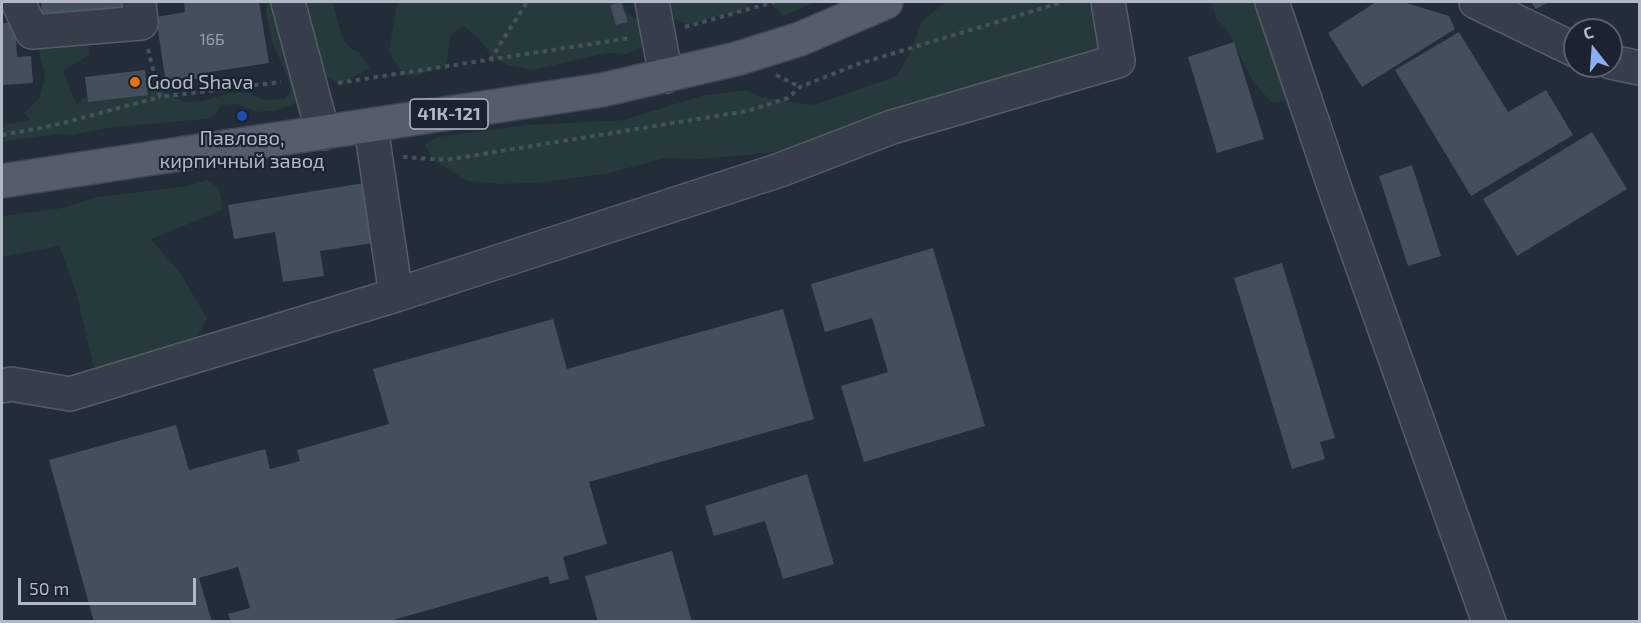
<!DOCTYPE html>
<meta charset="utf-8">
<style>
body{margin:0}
#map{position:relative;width:1641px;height:623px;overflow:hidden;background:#232c39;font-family:"Exo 2",sans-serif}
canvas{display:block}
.frame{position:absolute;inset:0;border:3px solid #b2b9c6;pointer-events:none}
.north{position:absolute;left:1563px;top:18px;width:60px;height:60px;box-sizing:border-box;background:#1c232f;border:2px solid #585f6b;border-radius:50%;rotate:343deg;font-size:16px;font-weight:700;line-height:24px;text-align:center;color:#b2b9c6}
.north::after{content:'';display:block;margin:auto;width:21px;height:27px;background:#8aaff2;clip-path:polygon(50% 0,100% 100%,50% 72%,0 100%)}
.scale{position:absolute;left:18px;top:578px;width:178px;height:27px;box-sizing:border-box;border:3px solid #b2b9c6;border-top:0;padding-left:8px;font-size:18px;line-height:21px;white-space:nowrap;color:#b2b9c6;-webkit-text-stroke:4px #1c232f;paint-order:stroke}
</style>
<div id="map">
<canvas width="1641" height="623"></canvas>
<div class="frame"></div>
<div class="north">С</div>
<div class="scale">50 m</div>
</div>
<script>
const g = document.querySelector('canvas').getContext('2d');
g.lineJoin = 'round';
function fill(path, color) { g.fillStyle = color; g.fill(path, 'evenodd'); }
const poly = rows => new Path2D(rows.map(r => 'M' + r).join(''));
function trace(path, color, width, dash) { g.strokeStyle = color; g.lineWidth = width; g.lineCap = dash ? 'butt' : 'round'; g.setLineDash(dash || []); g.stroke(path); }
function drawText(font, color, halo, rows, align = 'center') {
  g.font = font + ' "Exo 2",sans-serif'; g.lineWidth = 4.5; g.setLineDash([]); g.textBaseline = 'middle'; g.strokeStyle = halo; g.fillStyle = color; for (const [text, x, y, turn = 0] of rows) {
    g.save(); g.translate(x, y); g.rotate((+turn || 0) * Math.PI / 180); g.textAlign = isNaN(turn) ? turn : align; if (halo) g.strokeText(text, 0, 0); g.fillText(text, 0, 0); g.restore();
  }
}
const green = poly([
 [266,2,278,2,299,102,274,111,257,112,237,104,221,105,214,116,206,119,115,127,72,135,54,134,2,142,2,125,30,120,24,113,40,97,45,76,34,30,87,21,89,55,63,71,77,105,84,97,103,96,122,84,148,95,155,86,185,102,203,101,230,93,249,93,264,100,285,99,291,91,287,75,272,42,266,15],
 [307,2,333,2,342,38,351,49,359,52,370,68,339,85,320,70,310,32],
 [397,2,623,2,627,13,650,27,653,43,626,54,607,53,532,70,505,64,492,56,479,39,464,26,451,34,446,66,416,76,402,74,389,52],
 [661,2,816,2,783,16,771,3,753,4,739,12,706,19,692,25,667,17],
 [946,2,1089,2,1102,40,1081,83,791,151,701,159,666,158,605,174,537,183,499,184,467,181,432,159,425,144,438,137,527,125,624,120,701,96,746,90,761,97,813,105,897,76,911,51,922,21],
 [1211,2,1270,2,1299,99,1272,103,1252,80,1227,30,1216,18],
 [207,180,219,188,223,210,151,239,179,271,207,318,198,336,156,359,130,367,94,367,76,292,59,246,2,257,2,216,62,208,97,197,188,186]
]);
const building = poly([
 [41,2,122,2,123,15,42,21],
 [184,2,259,2,269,63,197,74,197,79,166,84,156,17,185,12],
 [621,2,628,22,616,25,610,5],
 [1376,2,1403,2,1449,16,1455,29,1362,87,1328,33],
 [1531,2,1549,2,1536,9],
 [15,22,17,57,31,56,33,83,2,85,2,23],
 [1459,32,1508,112,1546,90,1573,135,1471,196,1395,70],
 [1234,42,1264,139,1217,153,1188,57],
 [145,70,148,95,88,102,85,77],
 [1592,132,1627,189,1517,256,1483,199],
 [1412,165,1441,256,1408,266,1379,176],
 [364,183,373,243,320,251,324,276,283,282,275,232,234,239,228,205],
 [933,248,985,426,864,462,841,386,888,372,872,318,825,332,811,284],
 [1282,263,1335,438,1320,442,1325,459,1292,469,1234,278],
 [783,309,814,419,589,482,607,544,563,557,569,579,550,584,548,576,386,622,231,622,228,614,250,608,238,567,199,578,212,622,94,622,49,460,176,425,189,470,265,449,270,469,300,461,297,450,389,424,373,369,553,319,567,369],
 [807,474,834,564,783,579,765,521,714,536,705,506],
 [672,551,692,622,598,622,585,576]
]);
const path = poly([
 [685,27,774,2],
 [148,49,160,97,281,82],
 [490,60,527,2],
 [776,75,800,87],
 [338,83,630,38],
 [2,135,51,126,160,97],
 [403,157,446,160,747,111,788,98,800,87,858,64,1063,2]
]);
const minor = poly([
 [18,2,32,32,141,23,139,2],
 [288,2,323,133],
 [652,2,666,76],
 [1272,2,1335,189,1489,622],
 [1476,2,1575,50],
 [1611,62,1640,68],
 [396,295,780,170,892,127,1118,61,1108,2],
 [2,386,11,384,70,394,396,295,371,127]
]);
const major = poly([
 [2,181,602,90,736,59,800,39,886,2]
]);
const markers = [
 [135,82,6,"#e8710a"],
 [242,116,6,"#1a4fb4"]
];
const numberNames = [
 ["16Б",212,40]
];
const shields = [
 [449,114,78]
];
const shieldNames = [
 ["41К-121",449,114]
];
const poiNames = [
 ["Good Shava",147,82],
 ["Павлово,",242,138,"center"],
 ["кирпичный завод",242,161,"center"]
];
fill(green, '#26393b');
fill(building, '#444f5e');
trace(minor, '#555c68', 36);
trace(major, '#404753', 36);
trace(path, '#435458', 4, [4.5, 4.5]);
trace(minor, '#373e4a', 33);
trace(major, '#555d6a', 33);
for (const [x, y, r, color] of markers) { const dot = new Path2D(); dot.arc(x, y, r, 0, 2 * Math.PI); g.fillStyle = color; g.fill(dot); trace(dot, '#1c232f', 2); }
drawText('16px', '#969eac', null, numberNames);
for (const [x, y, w] of shields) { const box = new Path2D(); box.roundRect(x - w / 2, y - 15, w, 30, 4.5); g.fillStyle = '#1c232f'; g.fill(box); trace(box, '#b2b9c6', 1.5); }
drawText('bold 18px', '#b2b9c6', null, shieldNames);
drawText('20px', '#b2b9c6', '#1c232f', poiNames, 'left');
</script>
